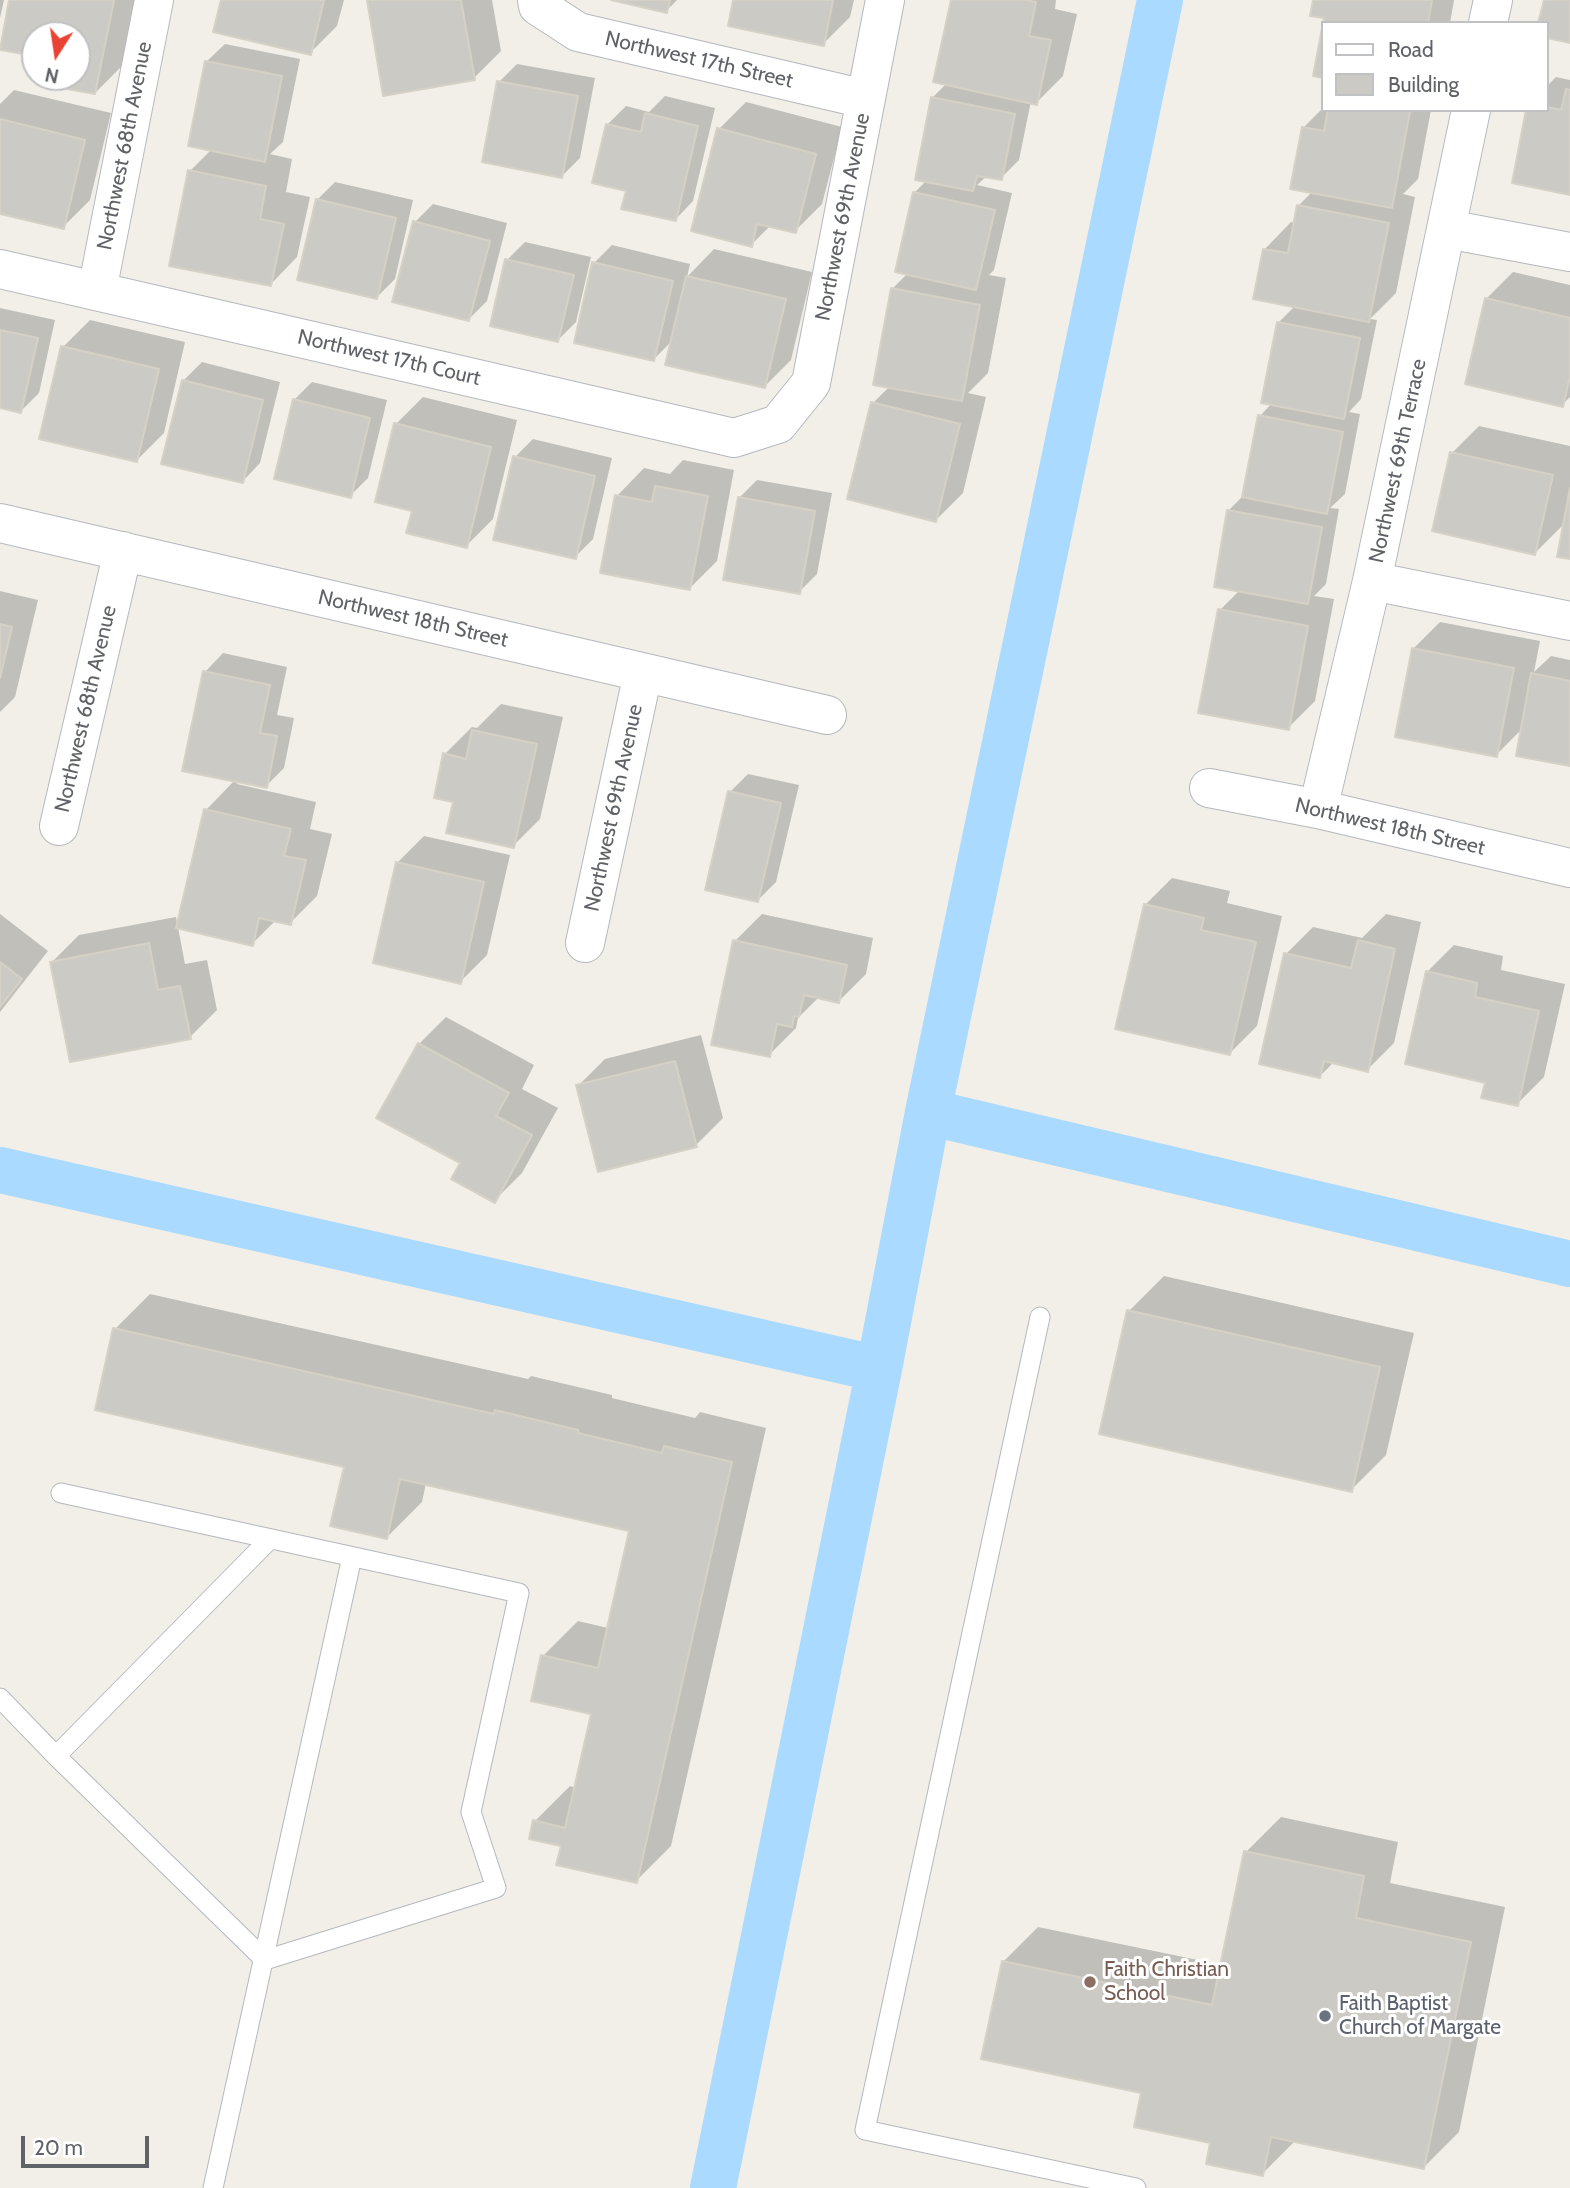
<!DOCTYPE html>
<style>
body{margin:0}
#map{position:relative;width:1570px;height:2188px;overflow:hidden;background:#f1efe8;font-family:Cabin,sans-serif}
canvas{display:block}
.legend{position:absolute;left:1321px;top:21px;width:228px;height:91px;box-sizing:border-box;background:#fff;border:2px solid #bfc1c3;margin:0;padding:9px 12px;list-style:none;font-size:21px;color:#5f6368}
.legend li{display:flex;align-items:center;gap:14px;height:35px}
.legend b{width:35px;border:2px solid #bfc1c3}
.north{position:absolute;left:21px;top:21px;width:70px;height:70px;box-sizing:border-box;background:#fff;border:2px solid #bfc1c3;border-radius:50%;rotate:192deg;font-size:19px;font-weight:700;line-height:28px;text-align:center;color:#5f6368}
.north::after{content:'';display:block;margin:auto;width:24px;height:32px;background:#ea4335;clip-path:polygon(50% 0,100% 100%,50% 72%,0 100%)}
.scale{position:absolute;left:21px;top:2136px;width:128px;height:32px;box-sizing:border-box;border:4px solid #5f6368;border-top:0;padding-left:9px;font-size:21px;line-height:24px;white-space:nowrap;color:#5f6368;-webkit-text-stroke:5px #fff;paint-order:stroke}
</style>
<div id="map">
<canvas width="1570" height="2188"></canvas>
<ul class="legend">
<li><b style="height:9px;background:#fff"></b>Road</li>
<li><b style="height:19px;background:#cccac5"></b>Building</li>
</ul>
<div class="north">N</div>
<div class="scale">20 m</div>
</div>
<script>
const g = document.querySelector('canvas').getContext('2d');
g.lineJoin = 'round';
function fill(path, color) { g.fillStyle = color; g.fill(path, 'evenodd'); }
const poly = rows => new Path2D(rows.map(r => 'M' + r).join(''));
function trace(path, color, width, dash) { g.strokeStyle = color; g.lineWidth = width; g.lineCap = dash ? 'butt' : 'round'; g.setLineDash(dash || []); g.stroke(path); }
function drawText(font, color, halo, rows, align = 'center') {
  g.font = font + ' Cabin,sans-serif'; g.lineWidth = 6; g.setLineDash([]); g.textBaseline = 'middle'; g.strokeStyle = halo; g.fillStyle = color; for (const [text, x, y, turn = 0] of rows) {
    g.save(); g.translate(x, y); g.rotate((+turn || 0) * Math.PI / 180); g.textAlign = isNaN(turn) ? turn : align; if (halo) g.strokeText(text, 0, 0); g.fillText(text, 0, 0); g.restore();
  }
}
const shadow = poly([
 [0,0,4,0,0,18],
 [11,0,135,0,122,66,95,93,42,77,77,77,77,35,35,35,35,54],
 [222,0,344,0,337,26,310,53],
 [368,0,492,0,501,51,474,78],
 [619,0,677,0,666,11],
 [735,0,854,0,850,17,823,44],
 [953,0,1056,0,1055,9,1077,14,1063,76,1036,103,1031,101,1019,160,1001,178,987,176,977,185,1012,193,994,270,989,275,1006,278,988,373,968,393,986,397,963,493,936,520,873,403,889,387,892,289,908,273,914,193,927,180,932,98,947,83],
 [1315,0,1454,0,1450,23,1324,23,1326,17],
 [225,44,300,59,283,142,270,154,292,159,286,192,310,197,297,257,270,285,190,171,212,149,206,62],
 [517,64,595,78,580,158,562,176,499,82],
 [1556,77,1570,80,1570,193,1547,110,1547,86],
 [14,90,111,113,90,200,63,227,0,212,0,104],
 [665,96,715,108,693,201,675,220,628,189,608,124,626,106,649,112],
 [746,102,842,127,822,204,795,231,771,225,751,245,719,129],
 [1323,108,1323,110,1431,110,1418,179,1403,194,1415,197,1396,293,1370,319,1377,320,1361,399,1349,412,1360,414,1345,494,1330,508,1339,509,1326,584,1314,596,1334,599,1315,701,1288,728,1220,610,1240,590,1228,511,1244,495,1260,416,1272,403,1278,323,1295,306,1264,250,1291,222,1295,223,1298,206,1313,191,1303,128],
 [335,182,413,200,395,279,377,297,317,200],
 [433,204,507,223,487,301,469,319,415,222],
 [525,242,591,257,576,322,558,340,507,260],
 [612,245,690,264,687,277,714,249,812,272,791,360,764,387,672,341,654,359,594,263],
 [1513,272,1570,285,1570,397,1562,405,1486,299],
 [0,308,55,320,39,393,21,411,0,407],
 [90,320,185,342,164,433,137,460,63,347],
 [202,362,280,382,260,463,242,482,163,463,184,380],
 [312,382,387,400,368,478,350,496,294,400],
 [423,397,517,420,493,519,466,546,396,424],
 [1479,426,1570,446,1570,558,1565,523,1535,553,1452,453],
 [533,439,612,458,593,539,575,557,515,457],
 [683,460,734,470,717,561,690,588,617,496,644,468,670,474],
 [757,480,832,493,817,574,799,592,739,498],
 [0,591,38,600,15,697,0,712],
 [1440,622,1540,641,1534,672,1551,656,1570,660,1570,764,1523,728,1496,755,1413,649],
 [223,653,287,667,277,715,294,718,284,768,266,786,238,781,237,784,316,802,310,829,332,834,317,896,290,923,276,920,252,944,206,810,235,780,205,672],
 [501,704,563,717,540,819,513,846,455,801,445,754,472,727,477,728],
 [748,774,799,785,776,882,758,900,730,792],
 [424,836,510,855,487,955,460,982,397,863],
 [1172,878,1230,891,1227,903,1282,916,1257,1026,1230,1053,1145,905],
 [0,914,48,951,0,1012],
 [762,914,873,938,866,974,839,1001,818,998,798,1018,796,1028,769,1055,735,941],
 [1386,914,1421,922,1394,1043,1367,1070,1334,1062,1320,1076,1286,954,1313,927,1362,938],
 [176,917,185,964,207,960,217,1010,190,1037,52,962,79,935],
 [1454,945,1503,956,1501,970,1565,984,1544,1077,1517,1104,1487,1081,1427,972],
 [446,1017,534,1065,522,1089,558,1108,522,1173,495,1200,462,1163,419,1044],
 [701,1035,723,1118,696,1145,578,1086,605,1059],
 [1164,1276,1414,1333,1386,1455,1351,1490,1129,1311],
 [150,1294,528,1379,531,1376,612,1395,612,1398,695,1418,700,1412,766,1428,671,1846,636,1881,563,1845,535,1821,570,1786,576,1788,593,1713,543,1656,578,1621,608,1628,631,1529,426,1483,422,1502,387,1537,346,1465,115,1329],
 [1281,1817,1398,1842,1390,1883,1505,1907,1459,2132,1424,2167,1296,2140,1262,2174,1143,2091,1003,1962,1038,1927,1222,1965,1246,1852]
]);
const canal = poly([
 [928,1112,1570,1264],
 [0,1170,879,1369],
 [713,2188,879,1369,928,1112,1160,0]
]);
const building = poly([
 [9,0,114,0,95,94,39,84,41,77,77,77,77,35,35,35,35,56,0,50,9,0],
 [221,0,324,0,311,55,213,32,221,0],
 [367,0,461,0,475,80,383,96,367,0],
 [611,0,670,0,667,13,611,0],
 [733,0,833,0,824,46,728,26,733,0],
 [951,0,1025,0,1036,2,1029,36,1051,40,1037,105,933,82,951,0],
 [1313,0,1432,0,1428,23,1323,23,1323,78,1313,76,1324,18,1310,16,1313,0],
 [1544,0,1570,0,1570,43,1547,38,1547,23,1538,23,1544,0],
 [205,61,282,76,265,162,188,146,205,61],
 [497,81,578,96,562,178,482,162,497,81],
 [1566,89,1570,90,1570,195,1512,183,1526,110,1547,110,1547,107,1561,110,1566,89],
 [931,97,1015,114,1002,180,977,176,973,191,915,180,931,97],
 [1328,110,1410,111,1392,208,1290,189,1302,127,1324,131,1328,110],
 [645,113,698,126,676,221,621,209,626,191,592,183,606,124,641,132,645,113],
 [0,119,85,140,64,229,0,214,0,119],
 [717,128,816,154,796,233,757,224,752,247,691,231,717,128],
 [188,170,266,186,260,219,284,224,271,286,169,266,188,170],
 [913,192,995,210,976,290,895,272,913,192],
 [316,199,396,218,377,299,297,280,316,199],
 [1297,205,1389,223,1369,322,1253,299,1263,249,1288,253,1297,205],
 [413,221,490,241,469,321,392,302,413,221],
 [505,259,574,275,558,342,490,326,505,259],
 [592,262,673,281,654,361,574,343,592,262],
 [686,276,786,299,765,388,665,365,686,276],
 [891,288,980,305,962,401,873,385,891,288],
 [1485,298,1570,318,1570,376,1563,407,1465,384,1485,298],
 [1277,322,1360,338,1344,419,1261,403,1277,322],
 [0,330,38,338,21,413,0,408,0,330],
 [61,346,159,369,137,462,39,439,61,346],
 [182,380,263,400,243,483,161,464,182,380],
 [293,399,370,418,351,498,274,479,293,399],
 [871,402,960,424,936,522,847,499,871,402],
 [1258,415,1343,432,1327,514,1242,497,1258,415],
 [394,423,491,447,467,548,406,533,412,511,375,502,394,423],
 [1450,452,1553,475,1535,555,1432,531,1450,452],
 [513,456,595,476,576,559,493,540,513,456],
 [655,486,708,496,690,590,600,573,615,495,652,502,655,486],
 [1570,488,1570,559,1557,557,1570,488],
 [738,497,815,511,800,594,723,580,738,497],
 [1227,510,1322,527,1308,604,1214,587,1227,510],
 [1218,609,1308,626,1289,730,1198,713,1218,609],
 [0,624,12,627,0,678,0,624],
 [1412,648,1514,668,1497,757,1395,737,1412,648],
 [203,671,270,685,260,733,277,736,267,788,182,771,203,671],
 [1531,673,1570,681,1570,766,1516,756,1531,673],
 [472,730,537,744,514,848,446,833,453,802,434,798,443,753,466,759,472,730],
 [728,791,781,803,758,902,705,890,728,791],
 [204,809,291,829,284,856,306,860,291,925,259,918,253,946,176,928,204,809],
 [396,862,484,882,461,984,373,963,396,862],
 [1144,904,1204,918,1201,930,1256,942,1230,1055,1115,1029,1144,904],
 [733,940,847,965,839,1003,804,995,799,1017,794,1016,792,1027,777,1024,770,1057,711,1045,733,940],
 [1358,940,1395,949,1368,1072,1324,1061,1320,1078,1259,1064,1284,953,1351,968,1358,940],
 [149,943,158,990,180,986,191,1039,70,1062,50,962,149,943],
 [0,962,22,979,0,1007,0,962],
 [1426,971,1477,983,1475,997,1539,1011,1518,1106,1481,1098,1485,1083,1405,1064,1426,971],
 [418,1043,509,1093,496,1116,532,1135,495,1203,451,1179,460,1163,376,1118,418,1043],
 [675,1061,697,1147,598,1172,576,1085,675,1061],
 [1127,1310,1380,1367,1352,1492,1099,1434,1127,1310],
 [113,1328,494,1414,495,1410,578,1430,578,1433,662,1453,664,1446,732,1462,637,1883,556,1865,561,1846,529,1839,533,1820,565,1828,591,1714,531,1701,541,1655,598,1668,629,1531,400,1479,387,1539,330,1526,344,1467,95,1410,113,1328],
 [1244,1851,1364,1876,1356,1918,1471,1942,1424,2169,1271,2137,1263,2176,1206,2164,1210,2143,1134,2127,1141,2093,981,2059,1002,1961,1212,2005,1244,1851]
]);
const service = poly([
 [1040,1317,865,2130,1136,2188],
 [0,1698,56,1756,265,1960,496,1888,471,1812,519,1593,61,1493],
 [56,1756,270,1539],
 [213,2188,352,1557]
]);
const minor = poly([
 [537,0,538,6,578,32,865,99],
 [1488,23,1493,0],
 [1447,229,1570,252],
 [0,269,734,438,778,424,811,383,885,0],
 [97,291,154,0],
 [0,523,827,715],
 [1372,581,1570,621],
 [1209,788,1318,809,1570,868],
 [1318,809,1372,581,1471,110],
 [59,826,123,551],
 [585,943,643,673]
]);
const markers = [
 [1090,1982,7,"#8d6e63"],
 [1325,2016,7,"#6b7280"]
];
const streetNames = [
 ["Northwest 17th Street",699,60,13],
 ["Northwest 68th Avenue",125,146,-79],
 ["Northwest 69th Avenue",843,217,-79],
 ["Northwest 17th Court",389,358,13],
 ["Northwest 69th Terrace",1398,461,-78],
 ["Northwest 18th Street",413,619,13],
 ["Northwest 68th Avenue",86,709,-77],
 ["Northwest 69th Avenue",614,808,-78],
 ["Northwest 18th Street",1390,827,13]
];
const educationNames = [
 ["Faith Christian",1104,1970],
 ["School",1104,1994]
];
const worshipNames = [
 ["Faith Baptist",1339,2004],
 ["Church of Margate",1339,2028]
];
fill(shadow, '#0003');
trace(canal, '#aadaff', 46);
fill(building, '#cccac5');
trace(building, '#d6d1c6', 2);
trace(service, '#b5b8bc', 21);
trace(minor, '#b5b8bc', 40);
trace(service, '#fff', 19);
trace(minor, '#fff', 38);
for (const [x, y, r, color] of markers) { const dot = new Path2D(); dot.arc(x, y, r, 0, 2 * Math.PI); g.fillStyle = color; g.fill(dot); trace(dot, '#fff', 2.5); }
drawText('21px', '#5f6368', '#fff', streetNames);
drawText('21px', '#785e54', '#fff', educationNames, 'left');
drawText('21px', '#5b616d', '#fff', worshipNames, 'left');
</script>
